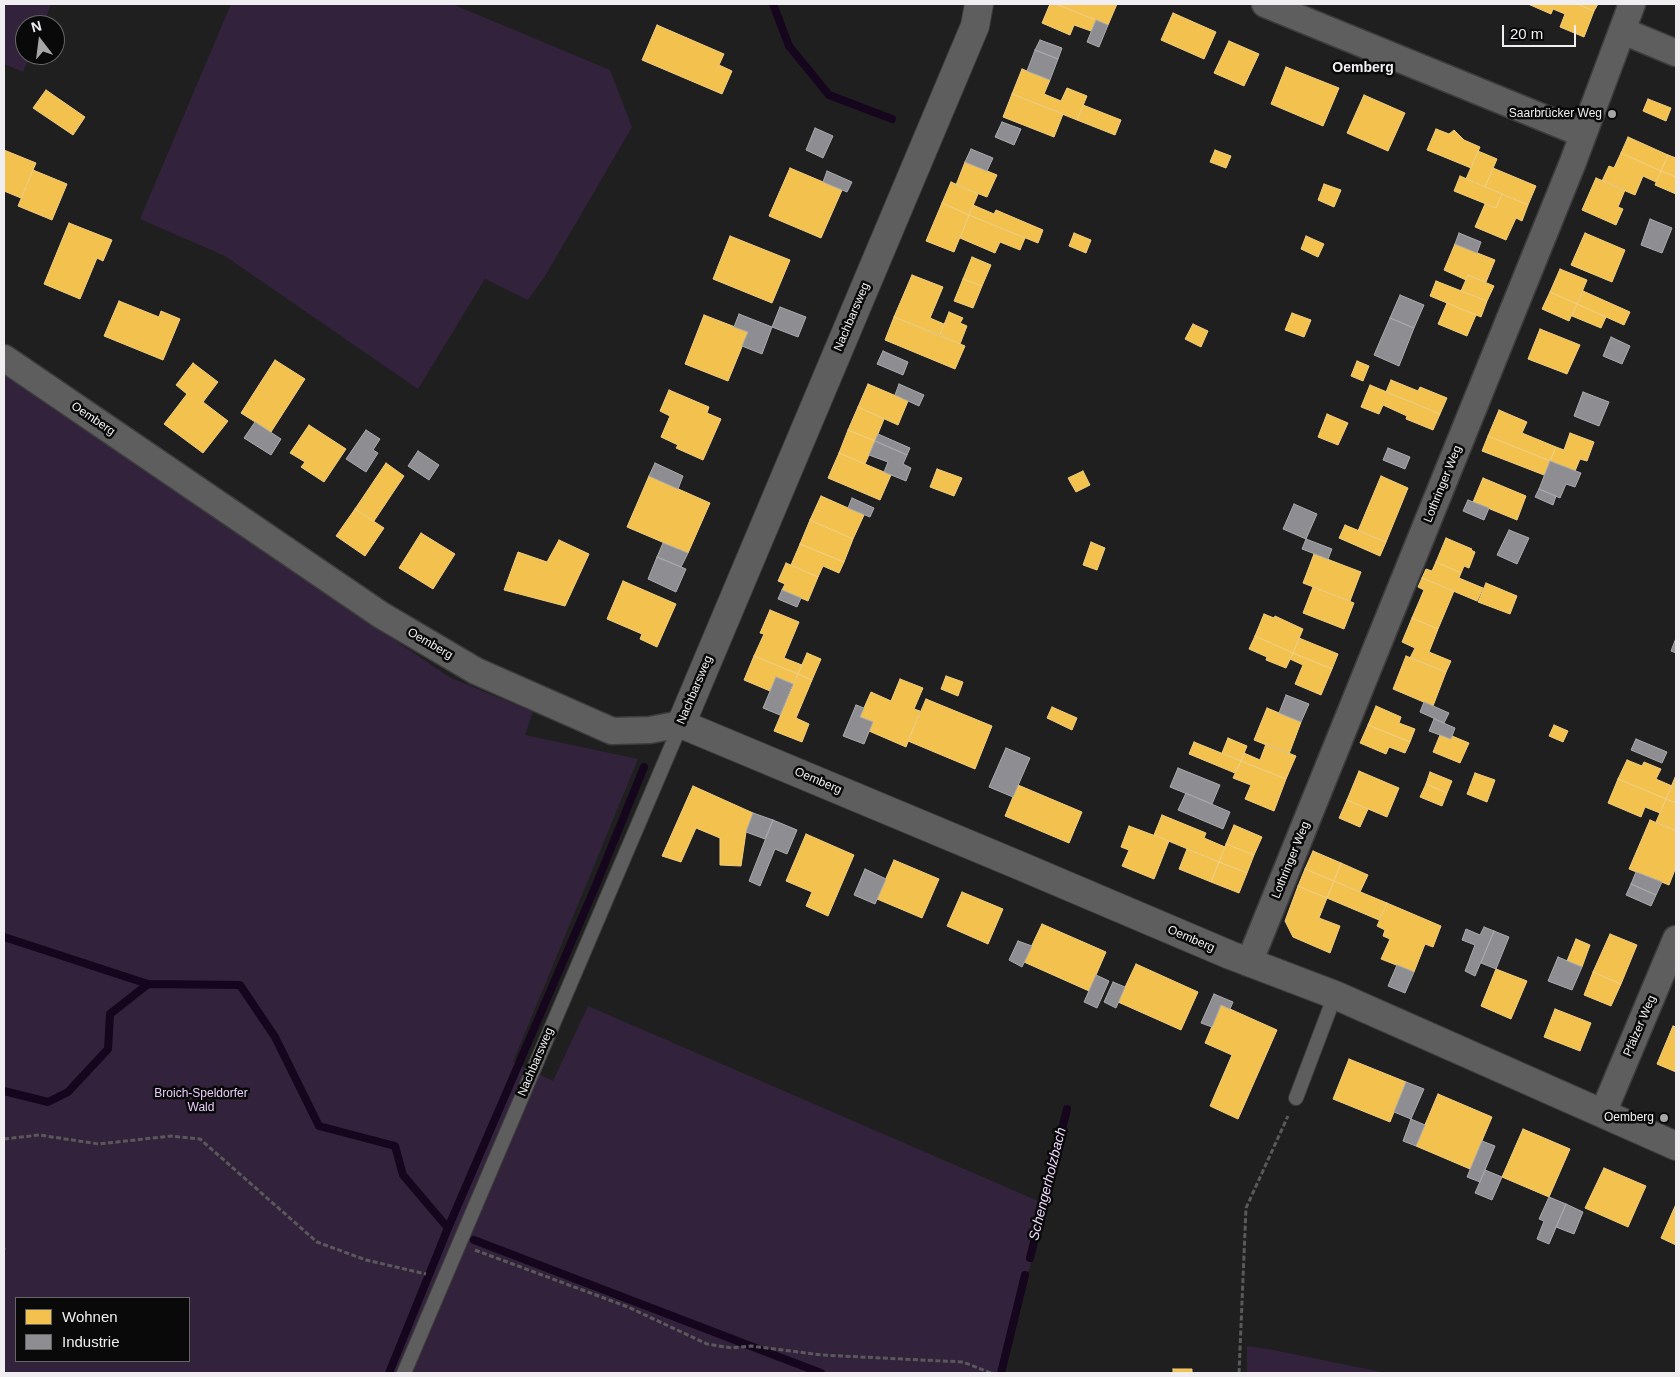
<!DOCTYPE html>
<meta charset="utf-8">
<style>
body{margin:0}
#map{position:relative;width:1680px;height:1377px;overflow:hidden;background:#201f20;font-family:Helvetica,sans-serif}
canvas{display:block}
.frame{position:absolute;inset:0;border:5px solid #f0eef0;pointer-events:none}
.legend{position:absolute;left:15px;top:1297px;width:175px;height:65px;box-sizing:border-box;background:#09090a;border:1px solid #656566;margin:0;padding:6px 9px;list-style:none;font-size:15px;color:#f0eef0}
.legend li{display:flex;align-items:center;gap:10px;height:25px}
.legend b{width:25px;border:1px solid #656566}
.north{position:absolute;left:15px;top:15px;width:50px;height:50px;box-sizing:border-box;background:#09090a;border:1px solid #656566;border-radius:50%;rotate:345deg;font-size:14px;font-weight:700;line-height:20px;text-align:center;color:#f0eef0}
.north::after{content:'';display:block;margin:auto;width:18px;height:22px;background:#a7a6a7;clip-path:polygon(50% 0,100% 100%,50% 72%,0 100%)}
.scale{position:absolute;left:1502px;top:25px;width:74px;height:22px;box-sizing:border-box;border:2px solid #f0eef0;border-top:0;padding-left:6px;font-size:15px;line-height:18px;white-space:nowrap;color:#f0eef0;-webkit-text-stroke:4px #09090a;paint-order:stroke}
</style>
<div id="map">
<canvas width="1680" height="1377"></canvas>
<div class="frame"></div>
<ul class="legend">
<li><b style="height:14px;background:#f2c14e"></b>Wohnen</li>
<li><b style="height:14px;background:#8d8d92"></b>Industrie</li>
</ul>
<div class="north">N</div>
<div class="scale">20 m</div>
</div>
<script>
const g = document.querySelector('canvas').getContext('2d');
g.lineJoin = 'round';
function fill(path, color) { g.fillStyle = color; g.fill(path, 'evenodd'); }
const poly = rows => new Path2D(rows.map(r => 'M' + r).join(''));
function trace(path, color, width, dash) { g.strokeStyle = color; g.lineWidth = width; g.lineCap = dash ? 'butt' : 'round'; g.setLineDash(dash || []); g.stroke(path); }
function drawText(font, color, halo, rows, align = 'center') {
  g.font = font + ' Helvetica,sans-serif'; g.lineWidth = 5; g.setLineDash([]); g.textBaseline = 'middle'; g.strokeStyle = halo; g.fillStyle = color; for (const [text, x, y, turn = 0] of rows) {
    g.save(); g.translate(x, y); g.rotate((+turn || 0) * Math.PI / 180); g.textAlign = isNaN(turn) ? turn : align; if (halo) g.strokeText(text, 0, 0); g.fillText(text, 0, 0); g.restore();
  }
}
const green = poly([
 [4,4,51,4,43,25,25,25,25,55,30,55,23,72,4,64],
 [231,4,452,4,610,70,632,127,545,276,528,300,485,279,418,389,225,256,140,219],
 [4,375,449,677,533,712,525,735,638,759,513,1062,553,1081,588,1006,1045,1204,1004,1371,1009,1373,4,1373],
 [16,1298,189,1298,189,1361,16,1361],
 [1247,1346,1268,1349,1386,1373,1247,1373]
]);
const homes = poly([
 [1050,4,1056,4,1096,20,1091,31,1074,25,1070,35,1042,23,1050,4],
 [1056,4,1117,4,1108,25,1056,4],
 [1528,4,1577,4,1594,11,1584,37,1560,27,1565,14,1553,9,1551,14,1528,4],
 [1577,4,1598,4,1594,11,1577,4],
 [1173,13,1216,32,1204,59,1161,40,1173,13],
 [657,25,724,54,719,65,732,71,722,94,642,60,657,25],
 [1229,41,1259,54,1244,86,1214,73,1229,41],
 [1286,67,1339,88,1323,126,1271,104,1286,67],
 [1022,69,1050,80,1044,94,1061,101,1067,88,1087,96,1077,120,1012,94,1022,69],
 [46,90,85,117,73,135,33,108,46,90],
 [1012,94,1063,114,1054,137,1003,117,1012,94],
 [1364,95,1405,113,1388,151,1347,133,1364,95],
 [1648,99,1671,108,1666,121,1643,111,1648,99],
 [1083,105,1121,120,1115,135,1077,120,1083,105],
 [1436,129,1449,134,1454,130,1464,140,1480,147,1471,168,1427,150,1436,129],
 [1628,137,1668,155,1661,171,1621,153,1628,137],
 [4,150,36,163,21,198,4,191,4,150],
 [1215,150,1231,156,1226,168,1210,162,1215,150],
 [1478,151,1497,159,1485,187,1466,179,1478,151],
 [1621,153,1661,171,1656,182,1643,176,1635,195,1602,181,1609,166,1614,168,1621,153],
 [1668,155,1676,158,1676,177,1661,171,1668,155],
 [965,162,997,175,987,197,956,185,965,162],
 [790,168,842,190,821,238,769,216,790,168],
 [1493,168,1536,186,1528,205,1485,187,1493,168],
 [33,170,67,184,52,220,18,206,33,170],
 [1661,171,1676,177,1676,194,1655,185,1661,171],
 [1460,176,1502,194,1496,208,1454,191,1460,176],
 [1596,178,1625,190,1618,207,1623,209,1616,225,1582,210,1596,178],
 [951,182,978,194,969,215,942,203,951,182],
 [1324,184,1341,190,1334,207,1318,200,1324,184],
 [1502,194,1528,205,1522,221,1516,218,1506,240,1475,227,1485,204,1496,208,1502,194],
 [942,203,969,215,954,252,926,241,942,203],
 [973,205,994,214,996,210,1043,230,1038,243,969,215,973,205],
 [969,215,1025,238,1020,250,1000,242,995,253,960,238,969,215],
 [69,223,112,240,103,261,97,258,80,299,44,284,69,223],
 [1074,233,1091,240,1086,253,1069,246,1074,233],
 [1585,233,1625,250,1612,282,1571,265,1585,233],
 [730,236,790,260,772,303,713,279,730,236],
 [1306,236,1324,244,1318,257,1301,249,1306,236],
 [1455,244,1495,260,1486,282,1468,275,1466,280,1444,270,1455,244],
 [972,257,991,265,982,286,963,279,972,257],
 [1560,269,1587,280,1577,304,1550,292,1560,269],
 [912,275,943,287,930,318,944,324,940,335,894,317,912,275],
 [1468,275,1494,286,1487,301,1461,291,1468,275],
 [963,279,982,286,973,308,954,301,963,279],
 [1436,281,1487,301,1481,317,1430,296,1436,281],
 [1583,291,1630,312,1624,325,1577,304,1583,291],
 [1550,292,1577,304,1569,321,1542,309,1550,292],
 [119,301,159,317,161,311,180,319,163,360,104,336,119,301],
 [1447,303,1476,315,1467,336,1438,324,1447,303],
 [1577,304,1606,317,1601,328,1572,316,1577,304],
 [949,312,963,318,960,323,967,326,960,344,940,335,949,312],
 [1292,313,1311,320,1304,337,1285,330,1292,313],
 [704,315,748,332,728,381,685,364,704,315],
 [894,317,965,346,955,369,885,340,894,317],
 [1193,324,1208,331,1201,347,1185,339,1193,324],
 [1540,329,1580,345,1567,374,1528,359,1540,329],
 [275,360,305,379,271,432,241,413,275,360],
 [1357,361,1369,366,1363,381,1351,376,1357,361],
 [193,363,218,382,203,402,228,421,203,453,164,424,187,394,176,385,193,363],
 [1391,380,1418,391,1420,387,1447,398,1440,414,1386,392,1391,380],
 [868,384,908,401,898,425,858,407,868,384],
 [1370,385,1440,414,1433,430,1406,419,1407,416,1383,405,1379,414,1361,407,1370,385],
 [669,390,709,407,707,413,721,419,703,460,676,448,678,445,661,437,670,416,660,411,669,390],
 [858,407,884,419,875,441,848,430,858,407],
 [1499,410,1527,422,1522,433,1556,447,1550,461,1488,436,1499,410],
 [1327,414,1348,423,1338,445,1318,437,1327,414],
 [309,425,346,449,324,482,301,467,305,462,290,453,309,425],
 [848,430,875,441,865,464,839,453,848,430],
 [1570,433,1594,442,1587,461,1580,459,1575,471,1550,461,1556,447,1564,450,1570,433],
 [1488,436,1550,461,1544,475,1482,451,1488,436],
 [839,453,891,475,880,500,828,478,839,453],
 [386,463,404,476,374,521,355,509,386,463],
 [937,469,962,478,954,496,930,487,937,469],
 [1083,471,1090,485,1076,492,1068,478,1083,471],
 [649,476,710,503,688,553,627,527,649,476],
 [1381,476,1408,488,1386,542,1358,531,1381,476],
 [1483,478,1526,496,1517,520,1473,502,1483,478],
 [821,496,864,515,853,539,810,520,821,496],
 [355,509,384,528,365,556,336,536,355,509],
 [810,520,853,539,844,562,800,544,810,520],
 [1345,525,1386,542,1380,556,1339,538,1345,525],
 [421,533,455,554,433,589,399,568,421,533],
 [1446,538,1472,549,1471,550,1475,552,1469,568,1464,566,1461,573,1436,562,1446,538],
 [559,540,589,554,565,606,504,590,518,552,547,562,559,540],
 [1091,542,1105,548,1097,570,1083,565,1091,542],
 [800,544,844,562,839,573,823,566,818,577,791,565,800,544],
 [1314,554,1361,572,1350,601,1303,583,1314,554],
 [1436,562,1461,573,1459,578,1483,588,1477,601,1422,578,1426,569,1432,571,1436,562],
 [786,563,818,577,808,601,782,590,785,584,778,581,786,563],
 [1422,578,1454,591,1438,629,1412,618,1424,590,1418,587,1422,578],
 [623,581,676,604,657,647,640,639,642,634,607,619,623,581],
 [1486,583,1517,596,1510,614,1478,602,1486,583],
 [1313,587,1354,603,1344,629,1303,613,1313,587],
 [770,610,799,622,784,658,802,665,798,674,754,656,764,634,760,633,770,610],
 [1264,614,1274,618,1275,616,1303,629,1293,653,1255,636,1264,614],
 [1412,618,1438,629,1429,652,1451,661,1446,672,1410,658,1415,648,1402,642,1412,618],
 [1255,636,1293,653,1286,668,1266,660,1267,657,1249,649,1255,636],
 [1299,638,1338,654,1332,669,1293,653,1299,638],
 [807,653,821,659,812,680,798,674,807,653],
 [1293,653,1332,669,1321,695,1295,684,1303,665,1290,659,1293,653],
 [754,656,798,674,793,684,776,677,770,691,744,680,754,656],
 [1406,656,1446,672,1433,706,1393,689,1406,656],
 [798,674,812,680,796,718,809,724,802,742,774,731,798,674],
 [946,676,963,682,958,696,941,689,946,676],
 [900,679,923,688,914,709,920,711,906,747,869,731,873,722,860,717,871,692,891,701,900,679],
 [926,699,992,726,975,769,908,741,926,699],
 [1376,706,1401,717,1399,723,1415,729,1410,742,1368,725,1376,706],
 [1052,707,1077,718,1072,730,1047,718,1052,707],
 [1267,708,1301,722,1289,754,1254,740,1267,708],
 [1368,725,1410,742,1405,753,1389,747,1386,754,1360,743,1368,725],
 [1554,725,1568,731,1563,742,1549,736,1554,725],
 [1440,735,1451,739,1452,736,1469,743,1460,763,1433,752,1440,735],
 [1228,738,1247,746,1241,761,1222,753,1228,738],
 [1194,742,1241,761,1235,773,1189,754,1194,742],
 [1266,744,1296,756,1286,779,1241,761,1244,753,1260,760,1266,744],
 [1627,760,1642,766,1644,762,1661,769,1656,779,1672,786,1666,799,1618,779,1627,760],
 [1241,761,1286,779,1274,811,1245,799,1251,785,1233,778,1241,761],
 [1359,771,1399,788,1387,817,1347,800,1359,771],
 [1430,772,1452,781,1447,793,1426,784,1430,772],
 [1475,773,1495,780,1487,802,1467,794,1475,773],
 [1676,775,1676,803,1666,799,1676,775],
 [1618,779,1666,799,1660,813,1645,807,1641,817,1608,803,1618,779],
 [1426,784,1447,793,1442,806,1420,797,1426,784],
 [1018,785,1082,812,1069,843,1005,816,1018,785],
 [693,786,753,813,746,832,741,866,720,865,720,838,696,828,681,862,662,856,693,786],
 [1666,799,1676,803,1676,831,1656,822,1666,799],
 [1347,800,1368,809,1360,827,1339,818,1347,800],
 [1162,815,1206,833,1204,838,1225,847,1219,862,1154,835,1162,815],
 [1650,820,1676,831,1676,867,1669,885,1629,869,1650,820],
 [1234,825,1262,837,1254,855,1226,844,1234,825],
 [1129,826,1169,841,1154,879,1122,866,1129,850,1121,847,1129,826],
 [806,834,854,855,828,916,806,906,812,892,786,881,806,834],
 [1226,844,1254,855,1247,873,1219,862,1226,844],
 [1187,849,1219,862,1211,882,1179,869,1187,849],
 [1313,851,1341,863,1334,881,1305,869,1313,851],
 [894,860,939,879,922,918,877,899,894,860],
 [1219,862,1247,873,1239,893,1211,882,1219,862],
 [1341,863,1368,875,1360,892,1334,881,1341,863],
 [1305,869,1334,881,1327,898,1298,886,1305,869],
 [1334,881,1387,903,1379,920,1327,898,1334,881],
 [1298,886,1327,898,1319,918,1340,926,1330,953,1293,937,1285,921,1298,886],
 [962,892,1003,909,988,944,947,926,962,892],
 [1387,903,1441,926,1433,947,1425,944,1414,972,1381,959,1390,939,1383,936,1385,930,1377,926,1387,903],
 [1042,924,1106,952,1089,991,1024,962,1042,924],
 [1610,934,1637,945,1621,984,1593,972,1610,934],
 [1576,939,1590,945,1582,967,1567,961,1576,939],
 [1136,964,1198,992,1181,1030,1118,1002,1136,964],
 [1496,969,1527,981,1511,1019,1481,1006,1496,969],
 [1593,972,1621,984,1611,1006,1584,995,1593,972],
 [1221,1005,1277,1030,1238,1119,1210,1106,1232,1055,1205,1043,1221,1005],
 [1555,1009,1591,1023,1580,1051,1544,1037,1555,1009],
 [1673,1026,1676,1027,1676,1072,1657,1064,1673,1026],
 [1349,1059,1406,1082,1390,1122,1333,1099,1349,1059],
 [1438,1094,1492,1117,1470,1169,1416,1146,1438,1094],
 [1523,1129,1570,1149,1549,1197,1502,1177,1523,1129],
 [1604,1168,1646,1186,1628,1227,1585,1208,1604,1168],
 [1676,1204,1676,1245,1661,1238,1676,1204],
 [1173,1369,1192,1369,1192,1373,1173,1373,1173,1369]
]);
const industry = poly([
 [1096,20,1108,25,1099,47,1087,42,1096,20],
 [1040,40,1062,48,1058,59,1035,50,1040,40],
 [1035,50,1058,59,1050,80,1027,71,1035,50],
 [1002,122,1021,129,1014,145,995,137,1002,122],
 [815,128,833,136,823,158,806,150,815,128],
 [971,149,993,158,987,171,965,162,971,149],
 [827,171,852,182,847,192,823,182,827,171],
 [1650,219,1672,228,1662,253,1641,245,1650,219],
 [1459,233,1481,242,1477,253,1455,244,1459,233],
 [1400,295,1424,305,1414,328,1390,318,1400,295],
 [780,307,806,317,798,337,772,327,780,307],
 [739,314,772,327,762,354,742,346,748,332,734,327,739,314],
 [1390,318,1414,328,1399,366,1374,355,1390,318],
 [1611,337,1630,346,1622,364,1603,356,1611,337],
 [883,351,908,362,903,375,877,364,883,351],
 [899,384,924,395,919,406,895,395,899,384],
 [1583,392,1609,402,1599,426,1574,416,1583,392],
 [255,422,281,439,271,455,244,438,255,422],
 [366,430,380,439,373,450,378,453,366,472,346,459,366,430],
 [878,434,910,448,907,455,875,441,878,434],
 [875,441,907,455,903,464,911,468,906,481,884,472,888,462,869,455,875,441],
 [1388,448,1410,457,1405,469,1383,460,1388,448],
 [418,451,439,465,429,480,408,466,418,451],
 [1550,461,1581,473,1575,487,1566,484,1560,498,1539,489,1550,461],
 [655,463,683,476,678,489,649,476,655,463],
 [1539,489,1556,496,1553,505,1535,497,1539,489],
 [852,498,874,508,870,517,848,508,852,498],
 [1468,500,1489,508,1484,520,1463,511,1468,500],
 [1294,504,1317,514,1306,539,1283,529,1294,504],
 [1509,530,1529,538,1517,564,1497,555,1509,530],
 [1306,539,1332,549,1328,559,1302,549,1306,539],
 [663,543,688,553,681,567,657,557,663,543],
 [657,557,686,569,676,592,648,579,657,557],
 [782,590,801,598,797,607,778,599,782,590],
 [1676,638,1676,653,1671,651,1676,638],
 [776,677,793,684,780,715,763,708,776,677],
 [1286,695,1309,704,1301,722,1279,713,1286,695],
 [1424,702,1449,713,1444,723,1420,712,1424,702],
 [856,705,864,708,860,717,873,722,864,744,843,736,856,705],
 [1434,719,1455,728,1451,739,1429,731,1434,719],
 [1636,739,1667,752,1662,763,1631,750,1636,739],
 [1006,748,1030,758,1013,797,989,787,1006,748],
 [1178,768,1220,785,1212,804,1170,787,1178,768],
 [1186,793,1230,812,1223,829,1178,810,1186,793],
 [753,813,773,820,765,839,746,832,753,813],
 [773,820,797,830,787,854,775,849,760,886,749,881,773,820],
 [865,869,886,879,875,904,854,895,865,869],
 [1636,872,1662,882,1656,895,1631,884,1636,872],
 [1631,884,1656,895,1651,906,1626,895,1631,884],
 [1484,927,1494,931,1475,976,1465,971,1475,945,1462,940,1466,929,1480,935,1484,927],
 [1494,931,1509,937,1496,969,1481,963,1494,931],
 [1018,941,1032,946,1022,967,1009,960,1018,941],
 [1558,957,1582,967,1572,990,1548,981,1558,957],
 [1397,965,1414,972,1405,993,1388,986,1397,965],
 [1096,975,1109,981,1097,1008,1084,1002,1096,975],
 [1113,982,1125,987,1116,1008,1104,1002,1113,982],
 [1214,994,1233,1002,1230,1009,1221,1005,1212,1027,1201,1023,1214,994],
 [1406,1082,1424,1089,1411,1119,1394,1112,1406,1082],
 [1411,1119,1425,1125,1416,1146,1403,1141,1411,1119],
 [1482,1141,1495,1146,1480,1182,1467,1177,1482,1141],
 [1485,1170,1502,1177,1492,1200,1475,1193,1485,1170],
 [1549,1197,1566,1204,1549,1244,1537,1239,1544,1221,1539,1219,1549,1197],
 [1566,1204,1583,1212,1574,1234,1556,1227,1566,1204]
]);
const stream = poly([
 [773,4,789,46,829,95,892,119],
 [4,937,148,984,240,985,275,1037,319,1126,395,1146,403,1175,448,1228],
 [4,1091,48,1102,68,1092,108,1049,110,1014,148,984],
 [474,1240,821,1373],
 [1030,1258,1067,1109],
 [389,1373,448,1228,596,885,644,767],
 [1001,1373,1025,1275]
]);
const path = poly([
 [4,1139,39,1135,99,1144,171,1136,200,1139,317,1242,366,1260,426,1274],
 [4,1248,4,1250],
 [475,1250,628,1307,707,1344,732,1348,751,1346,822,1355,963,1362,991,1373],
 [1239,1373,1246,1208,1288,1116]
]);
const service = poly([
 [1296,1098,1335,995],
 [404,1373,681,724]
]);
const minor = poly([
 [1265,4,1583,134],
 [1623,31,1676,53],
 [4,358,381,615,476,671,612,731,650,730,681,724],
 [1249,963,1573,162,1632,4],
 [1603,1113,1676,939]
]);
const tertiary = poly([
 [979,4,975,26,681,724,1023,867,1230,955,1335,995,1676,1146]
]);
const markers = [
 [1612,114,5,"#a7a6a7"],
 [1664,1118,5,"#a7a6a7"]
];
const poiNames = [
 ["Saarbrücker Weg",1602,114],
 ["Oemberg",1654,1118]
];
const streetNames = [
 ["Nachbarsweg",852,317,-67],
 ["Oemberg",93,419,34],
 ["Lothringer Weg",1443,484,-68],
 ["Oemberg",430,644,30],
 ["Nachbarsweg",695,690,-67],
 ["Oemberg",818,781,23],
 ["Lothringer Weg",1291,860,-68],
 ["Oemberg",1191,939,23],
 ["Pfälzer Weg",1640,1026,-67],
 ["Nachbarsweg",536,1062,-67]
];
const parkNames = [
 ["Broich-Speldorfer",201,1094],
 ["Wald",201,1108]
];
const neighbourhoodNames = [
 ["Oemberg",1363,68]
];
const waterNames = [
 ["Schengerholzbach",1048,1184,-76]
];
fill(green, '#32223b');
fill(homes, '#f2c14e');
trace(homes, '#f1ce7f', 1);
fill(industry, '#8d8d92');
trace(industry, '#abaaae', 1);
trace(stream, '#15061d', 8);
trace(service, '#3d3c3d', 16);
trace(minor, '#3d3c3d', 29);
trace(tertiary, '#3d3c3d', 30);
trace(path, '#5a595a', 3, [5, 2.5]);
trace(service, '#5f5e5f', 14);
trace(minor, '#5f5e5f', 26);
trace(tertiary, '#5f5e5f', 28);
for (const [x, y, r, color] of markers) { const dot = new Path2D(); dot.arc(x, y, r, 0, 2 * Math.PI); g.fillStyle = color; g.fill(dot); trace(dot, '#09090a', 2); }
drawText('12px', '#f0eef0', '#09090a', poiNames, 'right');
drawText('12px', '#f0eef0', '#09090a', streetNames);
drawText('12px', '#e8ccfa', '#09090a', parkNames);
drawText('bold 14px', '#f0eef0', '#09090a', neighbourhoodNames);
drawText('italic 14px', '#edd8fa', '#09090a', waterNames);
</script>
